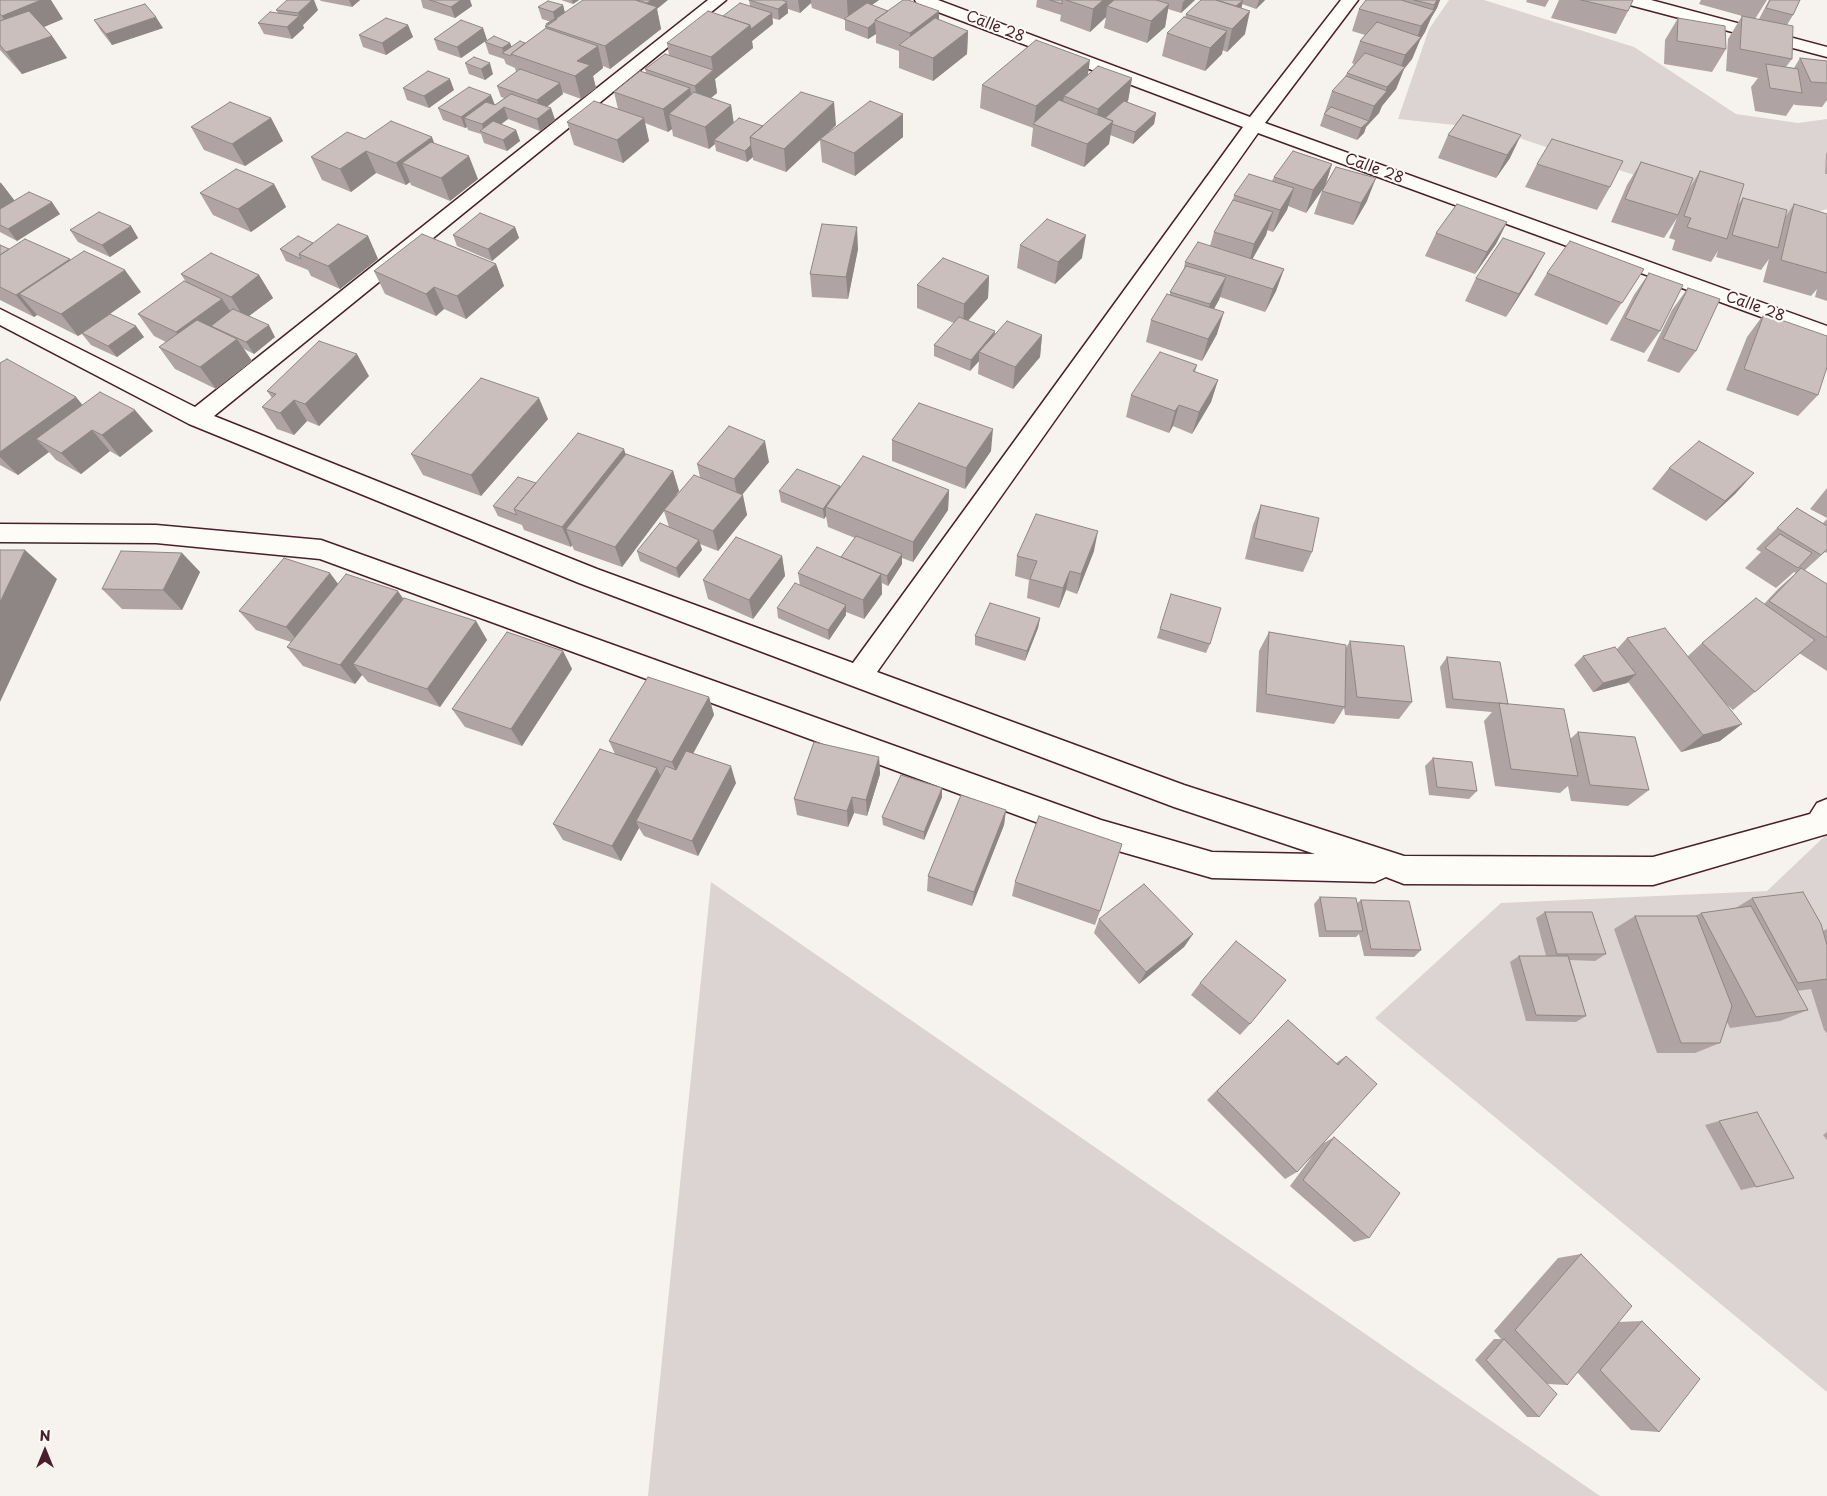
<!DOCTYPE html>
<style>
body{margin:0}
#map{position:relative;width:1827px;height:1496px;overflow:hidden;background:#f6f3ef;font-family:"Playpen Sans",sans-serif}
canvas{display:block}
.north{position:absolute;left:20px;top:1426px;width:50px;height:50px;-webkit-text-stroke:4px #fdfcf7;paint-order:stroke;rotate:0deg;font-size:14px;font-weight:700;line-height:20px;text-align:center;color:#4a1f2b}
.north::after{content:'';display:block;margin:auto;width:18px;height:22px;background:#4a1f2b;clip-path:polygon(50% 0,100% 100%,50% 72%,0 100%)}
</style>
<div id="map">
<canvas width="1827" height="1496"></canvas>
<div class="north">N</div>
</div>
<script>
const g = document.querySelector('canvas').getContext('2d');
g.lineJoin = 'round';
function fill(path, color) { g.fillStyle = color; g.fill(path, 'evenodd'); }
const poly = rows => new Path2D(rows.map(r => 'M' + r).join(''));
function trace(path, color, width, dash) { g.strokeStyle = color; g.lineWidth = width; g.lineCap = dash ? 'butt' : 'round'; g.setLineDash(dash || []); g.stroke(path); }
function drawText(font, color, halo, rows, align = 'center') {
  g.font = font + ' "Playpen Sans",sans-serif'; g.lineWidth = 4; g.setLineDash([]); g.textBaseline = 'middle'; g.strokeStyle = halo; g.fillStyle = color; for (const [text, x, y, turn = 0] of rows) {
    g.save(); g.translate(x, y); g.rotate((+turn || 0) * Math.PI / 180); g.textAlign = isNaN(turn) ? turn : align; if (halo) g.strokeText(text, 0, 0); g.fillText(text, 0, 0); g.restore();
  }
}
const green = poly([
 [1449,0,1484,0,1634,47,1736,114,1798,123,1827,119,1827,209,1786,221,1579,158,1492,129,1398,119,1429,29],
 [1827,834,1827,1392,1375,1018,1501,903,1767,891],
 [711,882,1600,1496,648,1496]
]);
const minor = poly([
 [708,0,726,0,214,416,597,569,853,663,1243,127,917,4,915,0,938,0,1250,117,1341,0,1358,0,1265,123,1827,326,1827,341,1258,133,877,672,1184,785,1404,856,1653,857,1810,814,1817,803,1827,799,1827,834,1653,885,1404,884,1386,877,1375,882,1212,878,1101,846,320,559,156,543,0,542,0,524,156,525,321,540,1101,820,1212,852,1315,854,1174,807,579,583,189,424,0,325,0,309,195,407,708,0],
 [1624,0,1651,0,1827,47,1827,57,1626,4,1624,0]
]);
const wall = poly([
 [0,0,63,19,44,27,52,36,67,58,22,74,0,50],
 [320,0,360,0,352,7,321,1],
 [421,0,470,0,472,6,455,18,423,8],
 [561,0,579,0,573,4],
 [749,0,879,0,872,5,888,11,939,11,939,20,968,31,967,54,933,81,899,68,899,51,876,43,876,34,868,39,845,30,845,20,812,8,811,3,800,13,788,9,788,13,779,20,772,18,773,24,752,41,753,48,715,79,717,93,711,98,731,105,734,123,763,126,836,125,826,135,903,114,903,137,855,176,822,162,820,140,786,172,753,160,753,157,747,162,716,151,715,144,709,149,673,136,672,129,668,132,645,123,649,141,623,163,574,145,567,122,618,109,614,92,646,72,645,69,669,55,667,43,723,16,750,6],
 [1037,0,1195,0,1181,13,1168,9,1165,27,1147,43,1104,28,1106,17,1090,32,1060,21,1061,15,1036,7],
 [1201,0,1265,0,1256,9,1242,4,1241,8,1245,34,1227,52,1222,50,1222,54,1205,71,1162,56,1167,33,1185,17,1186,14],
 [1366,0,1440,0,1437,8,1431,18,1425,32,1420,40,1412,59,1404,69,1396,89,1382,106,1379,113,1366,127,1364,133,1357,140,1320,126,1332,91,1345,77,1347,73,1354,64,1352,63,1360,41,1365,35,1352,31,1359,9],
 [1527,0,1549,0,1545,7,1526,2],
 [1559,0,1633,0,1628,11,1616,34,1551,18],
 [1701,0,1767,0,1755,19,1759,19,1769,0,1800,0,1793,15,1787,25,1792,59,1786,67,1794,68,1800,58,1827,61,1827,100,1822,107,1795,105,1794,104,1786,116,1755,111,1751,87,1758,78,1726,71,1728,39,1742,16,1753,19,1699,4],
 [563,5,565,13,657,9,661,29,610,69,603,66,603,68,593,76,596,88,581,99,562,92,563,94,547,107,551,108,555,120,540,131,508,119,501,124,516,130,520,141,507,151,484,143,481,134,468,130,467,127,465,128,443,120,438,108,491,95,495,105,504,98,501,97,497,86,516,72,515,68,506,64,504,59,489,54,485,42,510,43,512,47,525,43,546,28,545,26,547,26,546,24,551,22,542,19,538,7],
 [276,10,318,10,303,25,304,28,292,39,264,34,258,23,278,13],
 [1678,18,1726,49,1712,72,1664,64,1665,40],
 [94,20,163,28,112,45,101,31],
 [408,25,413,37,386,55,363,47,359,35],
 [483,28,487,40,461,58,438,50,434,39],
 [465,63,493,74,485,80,469,74],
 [1088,75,1132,78,1128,101,1127,102,1156,113,1154,124,1133,144,1110,135,1109,144,1084,167,1031,146,1033,128,980,108,982,85],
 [403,88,454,90,429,108,407,100],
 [1463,115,1510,158,1496,178,1438,158,1448,135],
 [271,118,283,141,245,166,204,150,191,127],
 [365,139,434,143,478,179,450,201,411,185,410,182,406,185,376,173,351,192,322,180,311,157],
 [1827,153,1827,174,1825,174,1826,154],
 [1641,162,1689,189,1700,171,1737,206,1743,198,1786,216,1794,204,1827,214,1827,301,1815,297,1817,289,1811,296,1763,282,1769,259,1761,270,1716,257,1718,251,1711,262,1672,250,1675,240,1669,238,1677,218,1664,238,1611,222,1627,185],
 [1332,164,1325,186,1306,213,1288,206,1287,210,1273,232,1267,230,1266,235,1252,259,1284,269,1276,291,1265,312,1220,297,1214,309,1217,334,1202,361,1146,342,1151,320,1170,294,1170,292,1184,268,1185,262,1210,246,1214,232,1233,200,1234,195,1272,181,1274,177],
 [1537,164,1610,187,1597,210,1525,187],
 [0,182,14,200,60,214,17,241,0,232],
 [274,184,286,207,251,232,213,215,200,193],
 [1322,191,1367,201,1353,225,1314,214],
 [1507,222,1496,244,1475,274,1425,256,1436,233],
 [131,226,138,238,110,257,78,242,70,230],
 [515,227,519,238,492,261,457,246,453,235],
 [368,236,378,259,340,289,311,276,308,270,286,261,280,249,313,243],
 [0,245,9,249,70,260,141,292,110,314,144,337,117,357,91,345,82,334,78,336,37,315,34,317,0,300],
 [1020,245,1082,258,1055,284,1017,268],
 [858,249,848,299,812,297,810,274],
 [1545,253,1532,276,1506,317,1465,301,1476,278],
 [496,264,504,286,466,319,444,309,436,316,385,294,374,271],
 [1644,269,1607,325,1534,295,1547,273],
 [1649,273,1660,331,1644,353,1610,340,1634,295],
 [181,274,259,275,273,298,249,316,275,337,254,354,244,349,252,361,216,389,175,369,159,347,166,342,154,336,138,314,186,282],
 [989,276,988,298,968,321,995,334,1042,335,1040,357,1013,389,978,374,979,361,970,371,934,356,934,345,954,323,917,308,917,285],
 [1688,288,1696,351,1679,373,1647,361,1672,310],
 [1764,314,1818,395,1798,416,1726,390,1747,337],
 [0,363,76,397,82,405,153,431,120,457,110,451,81,474,56,460,49,452,18,475,0,465],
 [1197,365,1195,372,1218,380,1211,402,1192,434,1173,426,1169,433,1126,417,1131,395],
 [369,376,319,426,307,421,294,435,277,429,262,407,272,398,267,391],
 [548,419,481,496,423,475,411,454],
 [892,440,991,451,965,489,892,461],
 [626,455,673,471,679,491,673,500,700,477,697,464,769,462,742,494,747,515,718,551,700,544,702,550,679,578,640,561,637,551,669,527,664,511,622,567,574,550,572,545,571,547,524,530,522,525,498,516,493,506,536,483],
 [1669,468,1754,473,1735,494,1706,521,1652,489],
 [840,486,949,490,948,510,913,562,902,558,902,564,888,586,882,583,882,594,864,619,846,612,846,615,829,640,778,618,777,608,800,586,798,573,841,557,855,538,828,527,826,516,824,519,781,502,779,491],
 [1827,488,1827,518,1810,509],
 [1261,505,1312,552,1303,572,1245,559,1253,525],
 [1797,508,1823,523,1827,519,1827,553,1825,552,1804,571,1827,584,1827,671,1799,653,1755,692,1733,710,1727,705,1720,741,1681,752,1628,682,1627,683,1593,692,1574,665,1583,656,1617,649,1627,638,1688,656,1702,643,1764,604,1779,588,1796,573,1794,572,1776,588,1745,568,1761,552,1756,549],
 [1094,551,1077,594,1066,590,1059,608,1027,598,1029,580,1015,576,1017,556],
 [182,553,200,572,182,610,122,609,102,589],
 [782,556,785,576,753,619,708,599,703,580],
 [338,584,403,599,476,621,487,640,440,707,368,682,362,675,355,684,303,666,287,647,291,642,256,630,239,611],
 [1171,594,1210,644,1206,653,1157,638],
 [1040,618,1038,628,1025,661,975,645,975,636],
 [1269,632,1346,648,1350,641,1412,702,1399,719,1345,715,1344,708,1334,724,1256,712,1259,651],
 [563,651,572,669,522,746,465,727,452,709],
 [1447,657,1508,704,1570,739,1578,732,1649,790,1628,806,1571,801,1568,786,1560,793,1495,786,1484,721,1492,712,1446,708,1440,667],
 [709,697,714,715,693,754,736,783,698,856,644,836,639,828,621,861,563,840,553,824,615,754,609,741],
 [879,757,880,774,867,816,854,813,848,827,797,815,794,799],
 [1433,758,1477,791,1469,799,1429,795,1425,766],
 [942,788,942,797,924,840,883,825,882,817],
 [1006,810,1004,825,972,906,927,891,928,876],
 [1015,882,1100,911,1095,925,1012,896],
 [1320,897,1357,903,1361,900,1421,950,1414,957,1364,956,1359,934,1356,937,1319,937,1314,904],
 [1752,898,1823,931,1827,929,1827,1033,1824,1030,1811,989,1797,991,1808,1010,1780,1021,1730,1028,1727,1022,1720,1043,1695,1053,1657,1053,1614,929,1635,916,1695,916,1701,913,1734,909],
 [1545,912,1606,954,1595,961,1570,960,1586,1016,1576,1022,1526,1021,1510,962,1519,956,1546,956,1536,918],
 [1099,919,1193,934,1184,947,1139,984,1094,933],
 [1200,983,1250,1024,1240,1035,1191,995],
 [1288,1020,1336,1063,1346,1056,1324,1143,1334,1137,1369,1238,1354,1242,1290,1186,1313,1155,1297,1172,1285,1179,1207,1100],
 [1719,1121,1794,1178,1741,1190,1705,1125],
 [1827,1132,1827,1140,1823,1135],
 [1581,1254,1618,1322,1642,1321,1659,1432,1631,1430,1577,1372,1567,1385,1548,1384,1539,1417,1527,1417,1475,1360,1494,1339,1501,1339,1494,1331,1558,1258]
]);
const shadedWall = poly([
 [17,0,51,0,63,19,17,38,2,16],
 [312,0,314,0,318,10,303,25,298,13],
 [349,0,360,0,352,7],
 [461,0,470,0,472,6,455,18,451,7],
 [572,0,579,0,573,4],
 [651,0,668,0,657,9,661,29,610,69,605,46,647,3],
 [798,0,811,0,811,3,800,13],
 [847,0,879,0,849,21,848,20],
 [1103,0,1123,0,1107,6,1106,17,1090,32,1093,9],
 [1185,0,1195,0,1181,13,1183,2],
 [1243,0,1241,11,1228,14],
 [1259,0,1265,0,1256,9],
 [1437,0,1440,0,1437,8,1431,18,1425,32,1420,40,1412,59,1404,69,1396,89,1382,106,1379,113,1366,127,1364,133,1357,140,1361,128,1368,122,1374,106,1384,94,1387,87,1398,75,1405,55,1415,44,1421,26,1430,15],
 [787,2,788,13,779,20,778,9],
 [1169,4,1165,27,1147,43,1151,21],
 [563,5,566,17,556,24,553,12],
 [939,11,939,34,910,49,910,33],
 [1250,11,1245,34,1227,52,1232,29],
 [772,13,773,24,752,41,753,48,715,79,717,93,698,108,695,86,713,71,711,57,750,25],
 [299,16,304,28,292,39,287,27],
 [156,17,163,28,112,45,106,34],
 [875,22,876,34,868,39,868,28],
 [408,25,413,37,386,55,382,43],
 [483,28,487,40,461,58,457,47],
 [968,31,967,54,933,81,933,58],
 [1227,31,1222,54,1205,71,1210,48],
 [52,36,67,58,22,74,6,52],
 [510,43,514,54,504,54,502,48],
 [598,46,603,68,593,76,596,88,581,99,575,76,577,61],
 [1090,60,1087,82,1064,96,1063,103,1034,124,1036,106],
 [490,63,493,74,485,80,481,69],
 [1132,78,1128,101,1095,131,1098,109],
 [450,79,454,90,429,108,424,96],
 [560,83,563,94,541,111,537,100],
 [690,88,694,110,669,114,672,129,668,132,663,109],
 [491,95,495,106,464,118,467,127,465,128,461,117],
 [834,102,836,125,786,172,784,149],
 [731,105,734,127,714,140,715,144,709,149,705,127],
 [504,107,508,119,488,134,484,133,482,124],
 [551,108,555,120,540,131,537,119],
 [1156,113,1154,124,1133,144,1135,132],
 [903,114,903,137,855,176,854,153],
 [271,118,283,141,245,166,232,144],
 [644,118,649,141,623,163,617,140],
 [1113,121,1109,144,1084,167,1087,144],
 [516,130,520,141,507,151,503,140],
 [1521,135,1510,158,1496,178,1507,155],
 [432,137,440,159,402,163,410,182,406,185,396,163],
 [751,145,753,157,747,162,745,151],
 [366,151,376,173,351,192,340,169],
 [469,156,478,179,450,201,441,178],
 [1332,164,1325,186,1306,213,1313,190],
 [1376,178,1367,201,1353,225,1361,203],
 [0,183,1,183,18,205,0,217],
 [274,184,286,207,251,232,238,209],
 [1294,188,1287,210,1273,232,1280,210],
 [52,202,60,214,17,241,8,229],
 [1273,212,1266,235,1248,267,1254,244],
 [1507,222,1496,244,1475,274,1487,252],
 [131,226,138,238,110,257,102,245],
 [515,227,519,238,492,261,488,249],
 [857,227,858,249,848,299,846,277],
 [1086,235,1082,258,1055,284,1058,262],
 [368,236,378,259,340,289,328,266],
 [1545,253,1532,276,1506,317,1519,294],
 [70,259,87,282,19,294,37,315,34,317,16,295],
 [496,264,504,286,466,319,457,296],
 [1284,269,1276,291,1265,312,1273,289],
 [125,270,141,292,78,336,61,314],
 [259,275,273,298,245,319,231,297],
 [989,276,988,298,963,326,964,304],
 [1226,277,1219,300,1204,326,1210,304],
 [434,287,444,309,436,316,426,294],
 [222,299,237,321,192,354,176,332],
 [1224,312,1217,334,1202,361,1208,339],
 [269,325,275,337,254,354,246,342],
 [136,326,144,337,117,357,108,346],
 [995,331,994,343,979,352,979,361,970,371,971,360],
 [1042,335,1040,357,1013,389,1015,367],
 [237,339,252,361,216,389,200,367],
 [357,354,369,376,319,426,305,404],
 [1218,380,1211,402,1192,434,1199,412],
 [76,397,94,419,36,439,49,452,18,475,0,457,0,452],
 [539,398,548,419,481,496,471,475],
 [294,400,307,421,294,435,280,413],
 [1179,405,1173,426,1169,433,1175,411],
 [135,410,153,431,120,457,102,435],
 [993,429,991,451,965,489,966,468],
 [92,430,110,451,81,474,61,453],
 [765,441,769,462,738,500,734,479],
 [624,449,631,470,566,529,572,545,571,547,562,527],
 [673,471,679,491,622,567,615,547],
 [1754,473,1735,494,1706,521,1725,501],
 [840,486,826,507,826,516,824,519,823,509],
 [949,490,948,510,913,562,913,542],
 [743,495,747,515,718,551,713,531],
 [1098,531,1094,551,1077,594,1081,574],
 [699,540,702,550,679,578,676,568],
 [25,550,57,579,0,702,0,602],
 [182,553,200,572,182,610,163,590],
 [902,554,902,564,888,586,887,576],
 [782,556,785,576,753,619,749,600],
 [1070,571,1066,590,1059,608,1063,588],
 [330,573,345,593,302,646,286,627],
 [881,574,882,594,864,619,863,600],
 [398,591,411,610,353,664,362,675,355,684,340,665],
 [846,605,846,615,829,640,828,630],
 [1040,618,1038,628,1025,661,1027,651],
 [476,621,487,640,440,707,427,689],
 [563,651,572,669,522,746,511,729],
 [1636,674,1627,683,1593,692,1603,683],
 [709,697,714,715,679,779,672,762],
 [1742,724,1720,741,1681,752,1703,735],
 [879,757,880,774,867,816,866,800],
 [731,766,736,783,698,856,692,841],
 [657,768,664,784,636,821,639,828,621,861,612,846],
 [942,788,942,797,924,840,924,832],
 [852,797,854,813,848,827,847,811],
 [1006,810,1004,825,972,906,974,892],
 [1193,934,1184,947,1139,984,1146,972]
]);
const building = poly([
 [0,0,41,0,2,16,0,14,0,0],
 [287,0,312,0,298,13,276,10,287,0],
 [430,0,461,0,451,7,430,0],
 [583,0,635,0,657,7,605,46,545,26,583,0],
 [637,0,651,0,647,3,637,0],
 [749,0,782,0,787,2,778,9,749,0],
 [903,0,908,0,939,11,910,33,875,20,903,0],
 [1050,0,1062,0,1062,4,1050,0],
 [1066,0,1103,0,1093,9,1066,0],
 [1114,0,1156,0,1169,4,1151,21,1107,6,1114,0],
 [1201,0,1216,0,1250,11,1232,29,1186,14,1201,0],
 [1216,0,1243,0,1236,6,1216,0],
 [1366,0,1401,0,1434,10,1421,26,1359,9,1366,0],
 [1414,0,1437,0,1434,5,1414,0],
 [1581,0,1633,0,1628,11,1581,0],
 [1770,0,1800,0,1793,15,1766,8,1770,0],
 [548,1,563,5,553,12,538,7,548,1],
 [740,3,772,13,751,29,750,25,723,16,740,3],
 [867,3,888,11,875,20,875,22,868,28,844,19,867,3],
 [145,4,156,17,106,34,94,20,145,4],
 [29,11,52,36,6,52,0,45,0,21,29,11],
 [708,11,750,25,711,57,667,43,708,11],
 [270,12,299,16,287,27,258,23,270,12],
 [1742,16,1793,26,1792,59,1740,49,1742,16],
 [1184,17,1227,31,1210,48,1167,33,1184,17],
 [386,18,408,25,382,43,359,35,386,18],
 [556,18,557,19,548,25,546,24,556,18],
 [935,18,968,31,933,58,899,45,935,18],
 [1678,18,1725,26,1726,49,1677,41,1678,18],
 [461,20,483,28,457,47,434,39,461,20],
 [1377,22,1421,37,1405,55,1360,41,1377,22],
 [546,28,598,46,577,61,590,65,575,76,511,54,546,28],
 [494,36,510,43,502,48,485,42,494,36],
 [1036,40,1090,60,1036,106,982,85,1036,40],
 [520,41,525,43,511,54,511,56,502,53,520,41],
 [1365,53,1405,67,1387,87,1347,73,1365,53],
 [665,54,713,70,695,86,645,69,665,54],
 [474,57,490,63,481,69,465,63,474,57],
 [1800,58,1827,61,1827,83,1811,82,1800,58],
 [1766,64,1798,69,1802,93,1770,88,1766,64],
 [1098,66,1132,78,1098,109,1064,96,1098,66],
 [520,69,560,83,537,100,497,86,520,69],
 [428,71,450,79,424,96,403,88,428,71],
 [640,71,690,88,663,109,614,92,640,71],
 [1346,76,1387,91,1374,106,1332,91,1346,76],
 [469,87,491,95,461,117,438,108,469,87],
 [694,92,731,105,705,127,669,114,694,92],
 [801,92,834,102,784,149,750,137,801,92],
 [511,94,551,108,537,119,504,107,482,124,464,118,486,102,495,105,511,94],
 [1059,100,1113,121,1087,144,1033,124,1059,100],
 [594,101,644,118,617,140,567,122,594,101],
 [870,101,903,114,854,153,820,139,870,101],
 [1124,101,1156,113,1135,132,1112,124,1113,121,1105,118,1124,101],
 [230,102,271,118,232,144,191,127,230,102],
 [1331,107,1369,121,1361,128,1324,114,1331,107],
 [1463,115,1521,135,1507,155,1448,135,1463,115],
 [739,118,763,126,750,137,751,145,745,151,714,140,739,118],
 [391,121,432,137,396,163,366,151,340,169,311,157,347,132,365,139,391,121],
 [493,121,516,130,503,140,480,131,493,121],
 [1552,139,1623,161,1610,187,1537,164,1552,139],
 [431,142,469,156,441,178,402,163,431,142],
 [1293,151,1332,164,1313,190,1274,177,1293,151],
 [1641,162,1693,178,1678,215,1625,199,1641,162],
 [1336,167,1376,178,1361,203,1322,191,1336,167],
 [236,169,274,184,238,209,200,193,236,169],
 [1700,171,1744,184,1727,239,1687,227,1691,218,1684,216,1700,171],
 [1249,174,1294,188,1280,210,1234,195,1249,174],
 [29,192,52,202,8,229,0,225,0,209,29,192],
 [1743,198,1787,210,1778,248,1732,235,1743,198],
 [1233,200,1273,212,1254,244,1214,232,1233,200],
 [1457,204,1507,222,1487,252,1436,233,1457,204],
 [1794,204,1827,214,1827,273,1781,260,1794,204],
 [99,212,131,226,102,245,70,230,99,212],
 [480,213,515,227,488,249,453,235,480,213],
 [1047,219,1086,235,1058,262,1020,245,1047,219],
 [338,224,368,236,328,266,299,254,338,224],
 [822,224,857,227,846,277,810,274,822,224],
 [422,234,496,264,457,296,434,287,426,294,374,271,422,234],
 [298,236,313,243,299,254,301,259,280,249,298,236],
 [1503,238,1545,253,1519,294,1476,278,1503,238],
 [25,239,70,259,16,295,0,287,0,255,25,239],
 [1570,241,1644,269,1622,303,1547,273,1570,241],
 [1198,242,1284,269,1273,289,1185,262,1198,242],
 [0,245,9,249,0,255,0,245],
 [84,251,125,270,61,314,19,294,84,251],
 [211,253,259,275,231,297,181,274,211,253],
 [943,258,989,276,964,304,917,285,943,258],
 [1186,266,1226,277,1210,304,1170,292,1186,266],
 [1649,273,1683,285,1660,331,1625,318,1649,273],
 [184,281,222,299,176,332,138,314,184,281],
 [1688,288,1720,299,1696,351,1663,339,1688,288],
 [1167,294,1224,312,1208,339,1151,320,1167,294],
 [233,309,269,325,246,342,211,326,233,309],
 [110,314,136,326,108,346,82,333,110,314],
 [1764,314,1827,336,1827,367,1818,395,1744,369,1764,314],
 [959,317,995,331,971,360,934,345,959,317],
 [197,320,237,339,200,367,159,347,197,320],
 [1007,321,1042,335,1015,367,979,352,1007,321],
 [319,341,357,354,305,404,294,400,280,413,262,407,276,394,267,391,319,341],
 [1160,352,1197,365,1193,371,1218,380,1199,412,1179,405,1175,411,1131,395,1160,352],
 [7,359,76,397,0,452,0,363,7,359],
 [481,378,539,398,471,475,411,454,481,378],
 [100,392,135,410,102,435,92,430,61,453,36,439,100,392],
 [919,403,993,429,966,468,892,440,919,403],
 [729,426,765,441,734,479,697,464,729,426],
 [578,433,624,449,562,527,514,509,578,433],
 [1699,441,1754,473,1725,501,1669,468,1699,441],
 [626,454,673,471,615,547,566,529,626,454],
 [863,456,949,490,913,542,826,507,863,456],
 [797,469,840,486,823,509,779,491,797,469],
 [694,475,743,495,713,531,664,510,694,475],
 [518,477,536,483,514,509,517,515,493,506,518,477],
 [1261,505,1319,518,1312,552,1254,538,1261,505],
 [1797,508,1827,526,1827,549,1821,555,1777,528,1797,508],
 [1036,514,1098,531,1081,574,1070,571,1063,588,1030,579,1037,561,1017,556,1036,514],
 [660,523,699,540,676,568,637,551,660,523],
 [1780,534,1812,553,1798,568,1765,548,1780,534],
 [856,536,902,554,887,576,841,557,856,536],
 [736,537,782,556,749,600,703,580,736,537],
 [817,547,881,574,863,600,798,573,817,547],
 [0,550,25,550,0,602,0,550],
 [121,551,182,553,163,590,102,589,121,551],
 [284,558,330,573,286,627,239,611,284,558],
 [1801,568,1827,584,1827,638,1769,601,1801,568],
 [346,574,398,591,340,665,287,647,346,574],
 [795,583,846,605,828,630,777,608,795,583],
 [1171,594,1221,608,1210,644,1160,629,1171,594],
 [404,598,476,621,427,689,353,664,404,598],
 [1756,598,1815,640,1755,692,1702,643,1756,598],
 [990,603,1040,618,1027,651,975,636,990,603],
 [1665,628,1742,724,1703,735,1627,638,1665,628],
 [507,632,563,651,511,729,452,709,507,632],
 [1269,632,1346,645,1345,707,1266,694,1269,632],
 [1350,641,1404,646,1412,702,1357,697,1350,641],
 [1615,647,1636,674,1603,683,1583,656,1615,647],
 [1447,657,1500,662,1508,704,1453,699,1447,657],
 [648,677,709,697,672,762,609,741,648,677],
 [1499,703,1564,709,1578,776,1511,769,1499,703],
 [1578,732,1635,737,1649,790,1590,785,1578,732],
 [814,742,879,757,866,800,852,797,847,811,794,799,814,742],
 [600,749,657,768,612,846,553,824,600,749],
 [686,751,731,766,692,841,636,821,666,766,676,770,686,751],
 [1433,758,1472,762,1477,791,1437,787,1433,758],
 [901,775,942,788,924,832,882,817,901,775],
 [961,795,1006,810,974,892,928,876,961,795],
 [1039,816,1122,844,1100,911,1015,882,1039,816],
 [1144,884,1193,934,1146,972,1099,919,1144,884],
 [1803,892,1821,924,1827,945,1827,979,1798,983,1752,898,1803,892],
 [1320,897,1356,898,1363,931,1326,931,1320,897],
 [1361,900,1409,901,1421,950,1371,949,1361,900],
 [1751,906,1808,1010,1756,1017,1701,913,1751,906],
 [1545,912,1592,912,1606,954,1557,954,1545,912],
 [1635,916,1697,916,1732,1006,1720,1043,1681,1043,1635,916],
 [1236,941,1286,980,1250,1024,1200,983,1236,941],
 [1519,956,1568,956,1586,1016,1536,1015,1519,956],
 [1288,1020,1338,1065,1346,1056,1377,1084,1297,1172,1217,1091,1288,1020],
 [1757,1112,1794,1178,1756,1187,1719,1121,1757,1112],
 [1334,1137,1400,1193,1369,1238,1303,1180,1334,1137],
 [1581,1254,1632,1306,1567,1385,1515,1330,1581,1254],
 [1642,1321,1700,1379,1659,1432,1600,1370,1642,1321],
 [1504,1339,1557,1394,1539,1417,1486,1360,1504,1339]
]);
const farStreetnames = [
 ["Calle 28",995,27,21],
 ["Calle 28",1374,169,20],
 ["Calle 28",1755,307,20]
];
fill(green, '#dcd4d2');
trace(minor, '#4a1f2b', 3);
fill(minor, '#fdfcf7');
fill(wall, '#afa4a3');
fill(shadedWall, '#8e8685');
fill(building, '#cbbfbe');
trace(building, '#8e8685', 1);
drawText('15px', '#4a1f2b', '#fdfcf7', farStreetnames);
</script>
